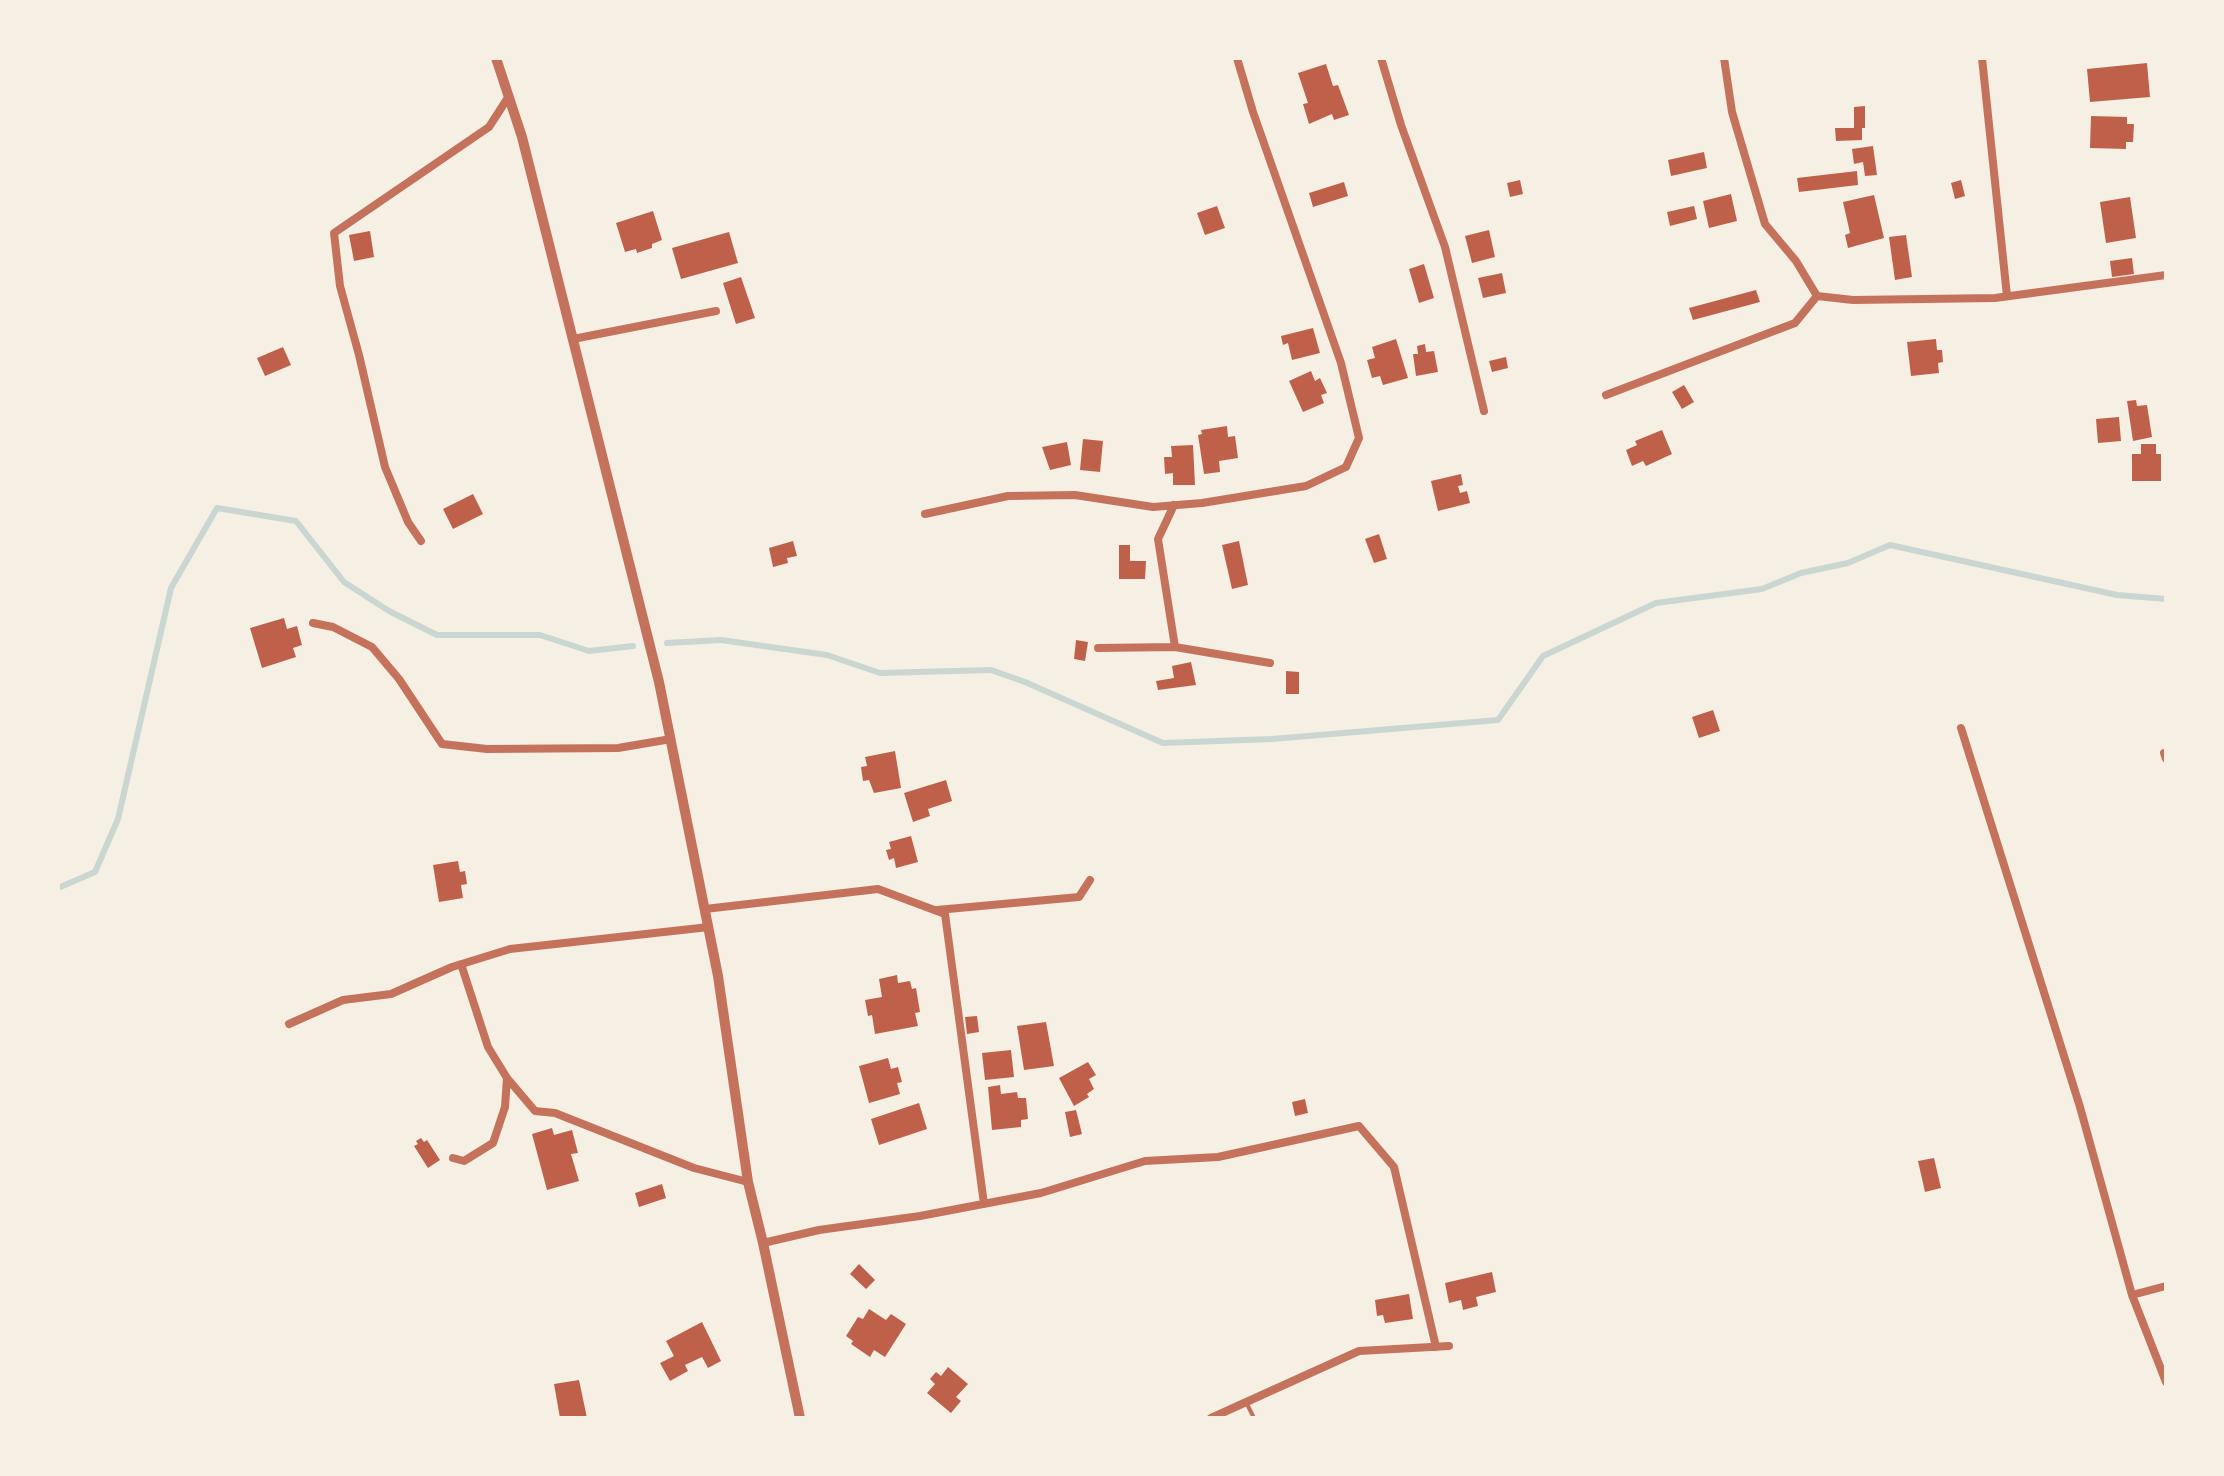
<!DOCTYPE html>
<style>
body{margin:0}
#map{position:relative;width:2224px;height:1476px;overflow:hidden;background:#f6efe4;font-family:Cabin,sans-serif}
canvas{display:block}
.frame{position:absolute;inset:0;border:60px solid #f6efe4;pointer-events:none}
</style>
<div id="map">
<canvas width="2224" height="1476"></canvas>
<div class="frame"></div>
</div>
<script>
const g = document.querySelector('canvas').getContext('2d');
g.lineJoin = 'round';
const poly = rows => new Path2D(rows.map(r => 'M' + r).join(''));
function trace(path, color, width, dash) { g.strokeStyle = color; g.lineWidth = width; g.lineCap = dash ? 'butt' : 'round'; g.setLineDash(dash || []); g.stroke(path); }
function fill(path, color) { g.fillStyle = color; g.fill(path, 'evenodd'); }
const stream = poly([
 [667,643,721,640,827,655,880,673,991,670,1025,682,1163,743,1272,739,1498,720,1543,656,1656,603,1762,589,1801,573,1848,563,1890,545,2117,595,2166,599],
 [58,888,95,872,118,819,171,588,217,508,296,521,344,582,389,611,437,635,540,635,589,651,633,646]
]);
const building = poly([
 [2147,63,2150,97,2090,102,2087,69],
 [1326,64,1333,86,1338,85,1349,115,1334,120,1332,114,1309,124,1303,104,1308,103,1298,73],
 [1865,106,1865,128,1862,128,1862,140,1836,141,1835,128,1854,128,1854,107],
 [2091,116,2127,117,2127,124,2134,124,2133,142,2126,142,2126,149,2090,148],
 [1873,146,1877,175,1865,176,1863,162,1854,164,1852,149],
 [1704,152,1707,168,1671,176,1668,160],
 [1857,171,1858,185,1799,192,1797,178],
 [1520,180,1523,194,1510,197,1507,183],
 [1961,180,1965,196,1955,199,1951,183],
 [1344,182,1348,196,1313,207,1309,193],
 [1731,194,1737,221,1709,228,1703,201],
 [1874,195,1884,238,1848,248,1845,235,1850,233,1843,202],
 [2130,197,2136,238,2106,243,2100,202],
 [1217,206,1225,228,1205,235,1197,213],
 [1694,206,1697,219,1670,226,1667,212],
 [653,211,662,240,652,244,652,248,637,253,636,249,625,252,616,223],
 [1489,230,1495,257,1472,263,1465,236],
 [370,231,374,257,354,261,349,235],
 [729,232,738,263,681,279,672,248],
 [1906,235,1912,277,1895,280,1889,237],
 [2132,258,2134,274,2112,277,2110,261],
 [1424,264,1434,298,1419,303,1409,269],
 [1502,273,1506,293,1483,298,1478,278],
 [741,277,755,318,736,324,723,283],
 [1756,290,1760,302,1693,320,1689,308],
 [1313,328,1320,353,1292,360,1288,343,1283,345,1281,336],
 [1396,339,1408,378,1383,385,1380,376,1372,378,1367,360,1375,358,1372,347],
 [1936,339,1937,350,1942,350,1943,362,1938,363,1939,373,1911,376,1907,342],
 [1425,344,1426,352,1434,351,1438,372,1416,376,1413,354,1418,354,1417,346],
 [283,347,291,365,265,376,257,358],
 [1506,357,1508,368,1492,372,1489,361],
 [1311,371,1315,381,1320,378,1327,393,1321,395,1324,403,1303,412,1289,381],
 [1684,385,1694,402,1682,409,1672,392],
 [2136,400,2137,406,2147,405,2152,437,2133,441,2127,401],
 [2119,417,2121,441,2098,443,2096,419],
 [1227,426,1228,437,1235,436,1238,458,1219,461,1220,472,1204,474,1198,435,1202,434,1201,430],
 [1662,430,1672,454,1646,466,1643,461,1632,466,1626,450,1637,445,1635,441],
 [1083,439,1103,441,1100,472,1080,470],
 [1067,442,1071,465,1050,470,1042,447],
 [2141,444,2156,444,2156,454,2161,454,2161,481,2132,481,2132,454,2141,454],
 [1193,445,1195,485,1173,485,1173,473,1165,474,1164,457,1172,457,1171,446],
 [1461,474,1463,485,1458,486,1460,493,1467,491,1470,503,1438,511,1431,481],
 [473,494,483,514,453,529,443,509],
 [1379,534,1387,559,1374,563,1365,539],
 [793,541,797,556,787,558,788,563,773,567,769,548],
 [1239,541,1248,585,1232,589,1222,545],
 [1119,545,1130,545,1130,561,1146,561,1145,579,1119,579],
 [284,618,287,629,297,626,302,645,293,648,296,657,262,668,250,628],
 [1076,640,1088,642,1085,661,1074,659],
 [1191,662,1196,685,1158,690,1156,681,1174,678,1172,666],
 [1286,671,1299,672,1299,694,1286,694],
 [1713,710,1720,731,1699,738,1692,717],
 [895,751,901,788,874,793,869,780,863,781,861,767,867,766,865,757],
 [946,780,952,801,928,809,930,816,913,822,904,793],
 [911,836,918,862,896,868,894,858,889,860,886,850,891,849,889,842],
 [458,861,460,872,465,871,467,884,461,885,463,898,439,902,433,865],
 [897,975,898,983,910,981,912,989,916,988,920,1012,915,1013,918,1026,875,1034,872,1015,868,1016,865,1000,882,997,879,979],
 [977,1016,979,1032,967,1034,965,1017],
 [1046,1022,1054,1066,1024,1070,1017,1026],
 [1011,1050,1014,1077,985,1080,982,1053],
 [888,1058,891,1069,898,1067,902,1082,897,1083,900,1094,869,1103,859,1066],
 [1088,1062,1096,1075,1089,1079,1094,1089,1087,1094,1089,1097,1074,1106,1059,1078],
 [1000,1085,1001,1094,1017,1092,1018,1098,1026,1098,1028,1119,1021,1120,1021,1127,992,1130,988,1087],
 [1305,1099,1308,1113,1295,1116,1292,1102],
 [919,1103,927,1129,879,1145,871,1119],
 [1076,1110,1082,1134,1070,1137,1065,1112],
 [552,1128,554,1135,572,1130,578,1153,571,1154,579,1181,547,1190,532,1134],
 [421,1138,424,1142,427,1140,440,1160,428,1168,414,1146,418,1144,416,1141],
 [1934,1158,1941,1188,1925,1192,1918,1161],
 [662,1184,666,1198,639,1207,635,1193],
 [859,1264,875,1280,866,1289,850,1274],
 [1492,1272,1496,1292,1476,1297,1478,1306,1463,1310,1461,1300,1449,1303,1445,1283],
 [1409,1294,1413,1319,1385,1323,1383,1315,1377,1316,1375,1300],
 [869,1309,886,1320,891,1314,906,1324,885,1357,874,1350,870,1357,851,1344,853,1341,846,1336,858,1317,863,1319],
 [702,1322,721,1361,708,1368,702,1357,685,1365,688,1371,670,1381,660,1363,674,1356,666,1341],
 [948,1367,968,1384,956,1397,961,1401,951,1413,927,1393,935,1384,930,1379,936,1372,941,1376],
 [579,1380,587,1418,560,1418,554,1384]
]);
const service = poly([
 [1247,1404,1254,1418]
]);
const minor = poly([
 [1381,58,1401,125,1445,247,1484,411],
 [1724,58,1732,112,1765,224,1796,261,1817,296,1853,300,1995,298,2166,275],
 [1982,58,2007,296],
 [573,339,716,311],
 [1606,395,1795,323,1817,296],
 [1174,505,1158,539,1175,647],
 [925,514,1008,496,1075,495,1153,507,1202,503,1306,486,1346,467,1359,438,1341,363,1253,112,1237,58],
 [421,541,408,522,385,467,359,355,340,286,334,233,489,127,509,96],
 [313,623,333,627,372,647,399,679,442,744,487,749,618,748,671,739],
 [1098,648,1175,647,1270,663],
 [1961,728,2080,1107,2132,1295,2166,1382],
 [2164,753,2166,759],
 [705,909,878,889,945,914,984,1204],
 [937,910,1079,897,1090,880],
 [461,964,488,1047,507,1078,535,1111,555,1113,694,1168,748,1182],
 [289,1024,343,1000,391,994,452,967,510,949,709,927],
 [453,1158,464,1161,493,1143,505,1107,507,1078],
 [763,1243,819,1230,920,1216,1041,1193,1145,1161,1218,1157,1359,1126,1394,1167,1436,1347],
 [2132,1295,2166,1286],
 [1211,1418,1359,1351,1449,1346]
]);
const tertiary = poly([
 [496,58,522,137,659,682,718,976,748,1182,763,1243,800,1418]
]);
trace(stream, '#c9d6d2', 6);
fill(building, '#bf614a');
trace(service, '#c5725c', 4);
trace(minor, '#c5725c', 8);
trace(tertiary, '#c5725c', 10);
</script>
